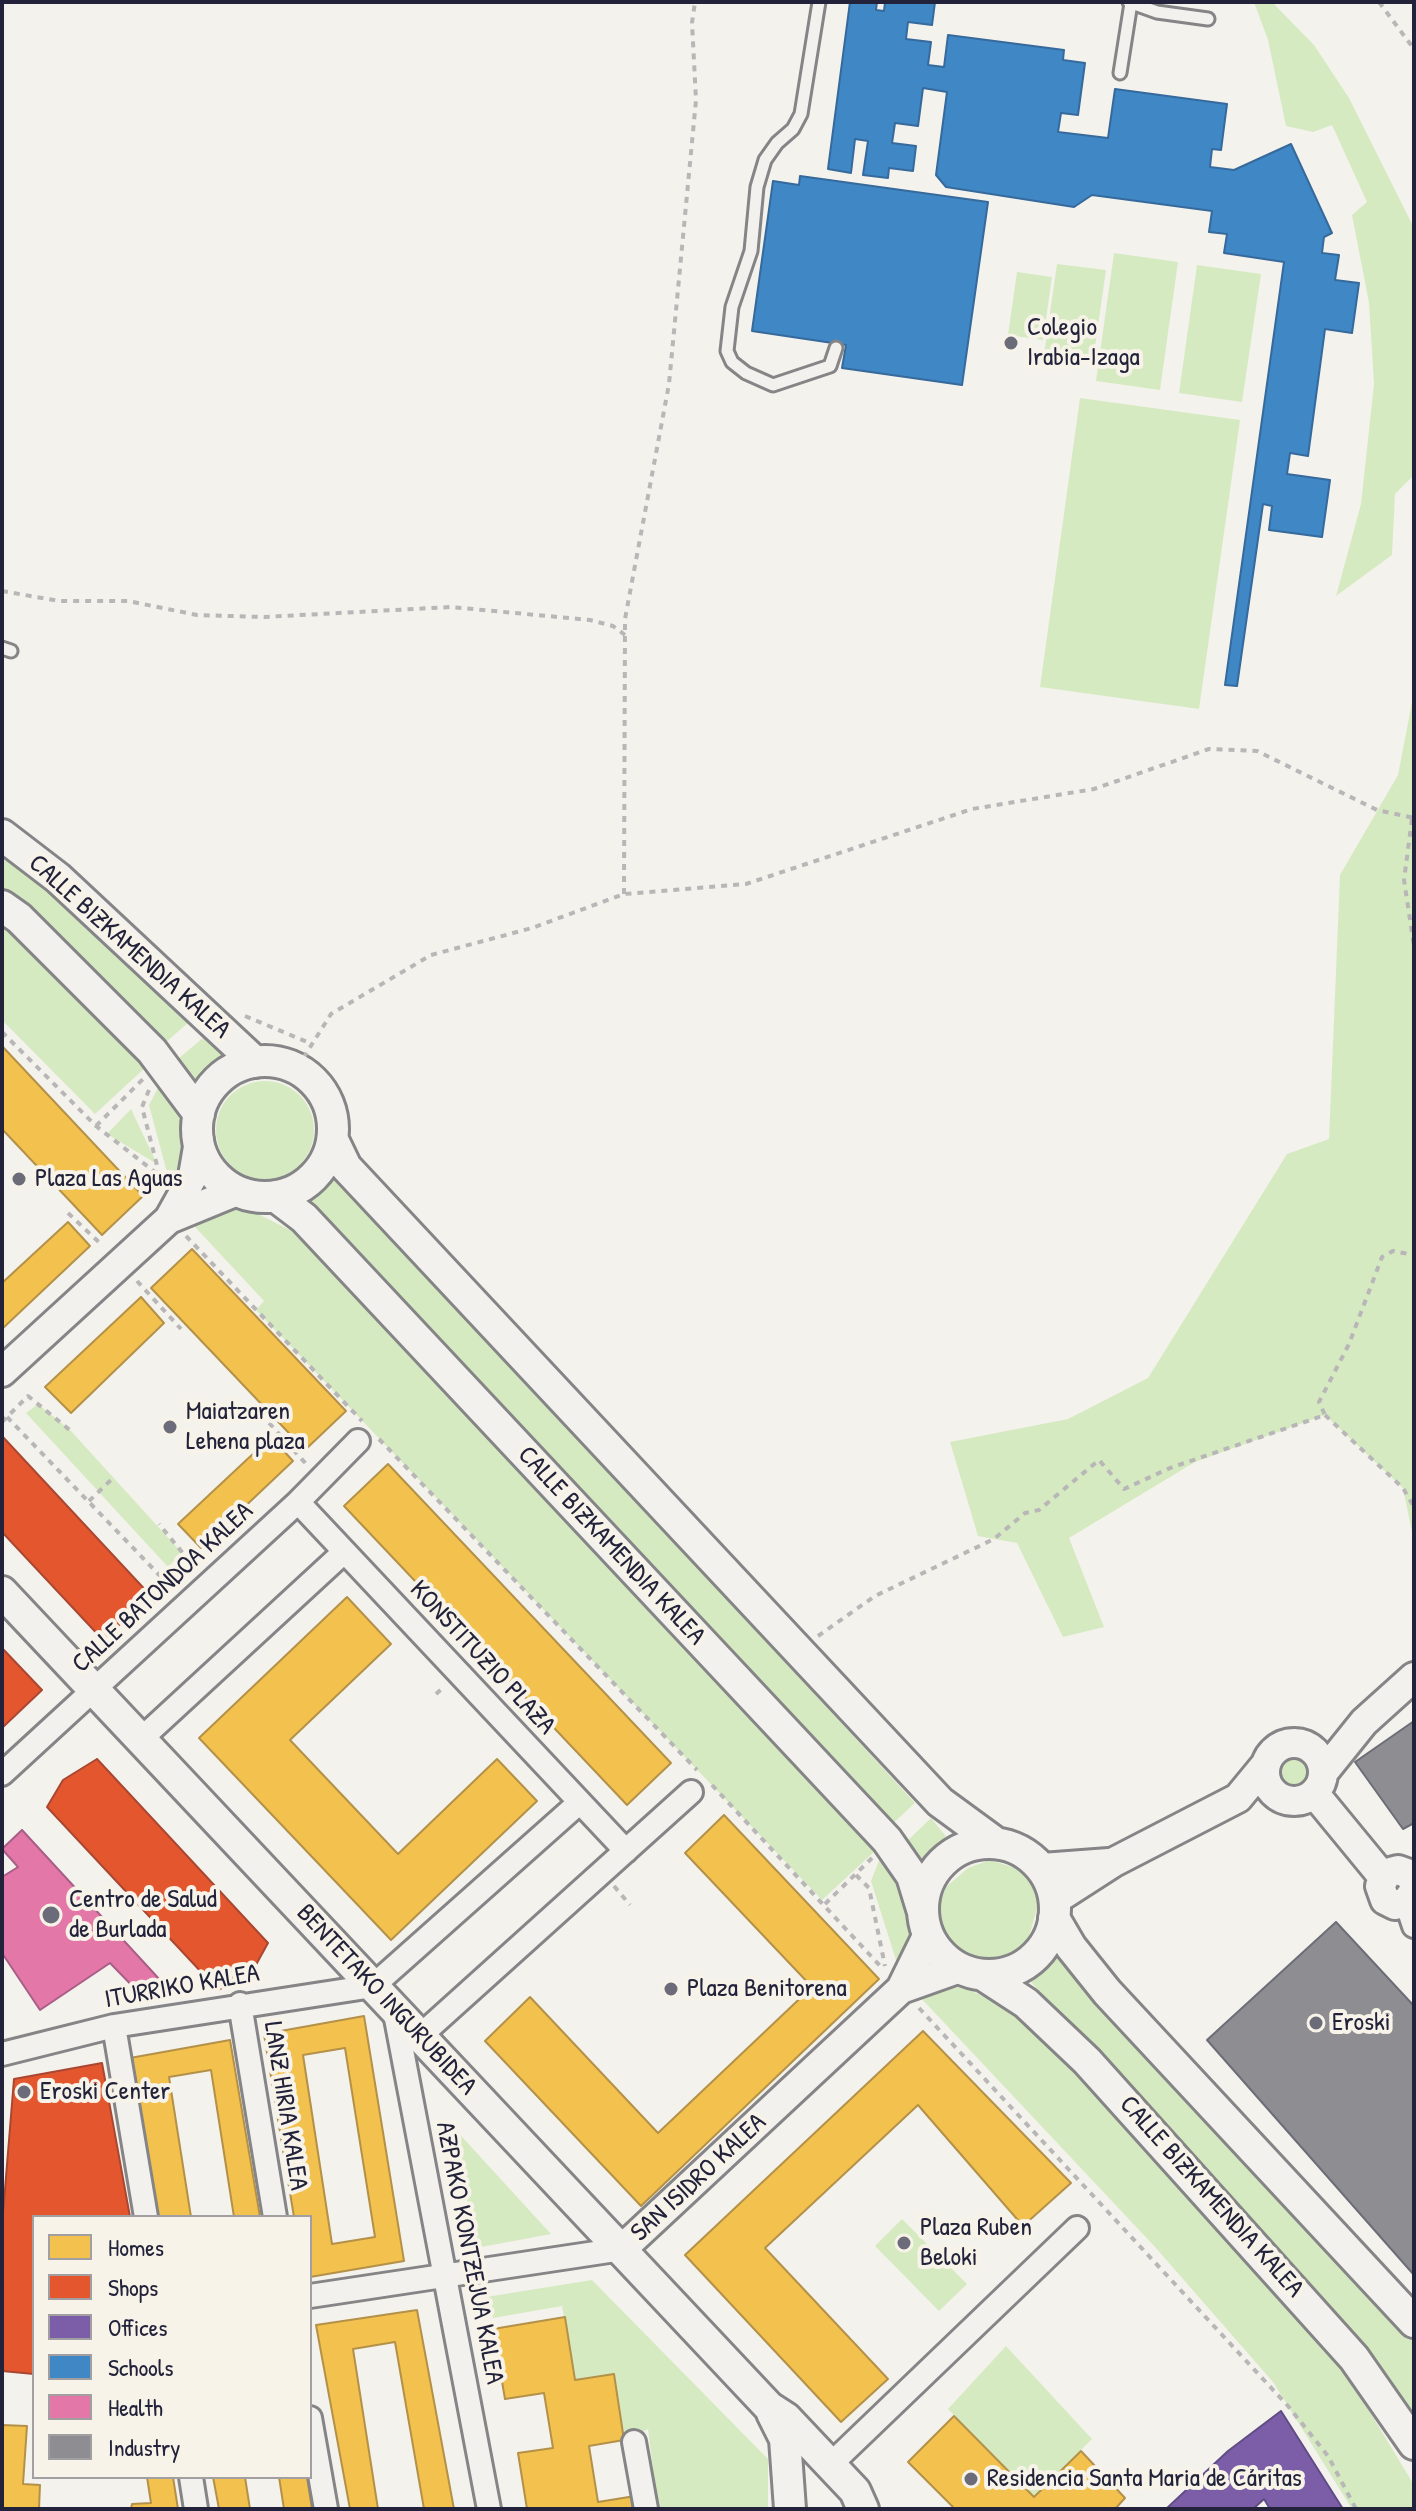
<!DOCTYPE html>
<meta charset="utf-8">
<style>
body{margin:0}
#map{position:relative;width:1416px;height:2511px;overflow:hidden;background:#f4f2ec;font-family:"Patrick Hand",sans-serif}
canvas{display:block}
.frame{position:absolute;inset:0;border:4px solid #22223b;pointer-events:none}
.legend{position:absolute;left:32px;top:2215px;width:280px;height:264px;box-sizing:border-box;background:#f7f3e8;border:2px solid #a29fa3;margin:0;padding:10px 14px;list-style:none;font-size:24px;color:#22223b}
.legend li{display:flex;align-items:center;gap:16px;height:40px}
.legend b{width:40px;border:2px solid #a29fa3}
</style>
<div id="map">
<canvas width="1416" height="2511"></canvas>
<div class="frame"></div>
<ul class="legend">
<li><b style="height:22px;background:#f2c14e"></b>Homes</li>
<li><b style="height:22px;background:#e4572e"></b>Shops</li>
<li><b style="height:22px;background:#7b5ea7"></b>Offices</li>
<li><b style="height:22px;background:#3f88c5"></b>Schools</li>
<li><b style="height:22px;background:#e377a8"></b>Health</li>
<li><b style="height:22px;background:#8d8d92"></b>Industry</li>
</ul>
</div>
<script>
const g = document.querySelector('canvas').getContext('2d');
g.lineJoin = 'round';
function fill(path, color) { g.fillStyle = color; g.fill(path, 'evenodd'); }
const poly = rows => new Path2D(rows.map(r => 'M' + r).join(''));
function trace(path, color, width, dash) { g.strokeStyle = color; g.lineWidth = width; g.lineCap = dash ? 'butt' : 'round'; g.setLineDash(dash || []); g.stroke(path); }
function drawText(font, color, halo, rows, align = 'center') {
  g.font = font + ' "Patrick Hand",sans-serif'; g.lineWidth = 8; g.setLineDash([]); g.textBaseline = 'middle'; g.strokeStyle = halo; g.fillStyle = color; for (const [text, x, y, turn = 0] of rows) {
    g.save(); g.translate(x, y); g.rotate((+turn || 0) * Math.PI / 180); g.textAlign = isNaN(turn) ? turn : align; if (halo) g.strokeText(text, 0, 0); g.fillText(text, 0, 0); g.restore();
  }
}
const green = poly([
 [1254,2,1272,2,1314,45,1349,98,1414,228,1414,475,1395,494,1392,555,1336,596,1361,504,1374,384,1369,303,1352,215,1367,202,1332,125,1313,132,1286,126,1268,40],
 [1114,253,1178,262,1160,390,1096,381],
 [1057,264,1106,270,1093,361,1044,355],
 [1197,265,1261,274,1242,402,1179,393],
 [1017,272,1052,277,1043,340,1008,335],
 [1080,398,1240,420,1199,709,1040,687],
 [1414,692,1414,1542,1403,1488,1325,1415,1195,1462,1069,1538,1104,1627,1063,1637,1017,1543,978,1536,950,1442,1068,1419,1148,1378,1287,1154,1329,1139,1340,875,1398,775],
 [2,844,190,1021,164,1044,2,890],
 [2,923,31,947,146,1067,95,1114,2,1020],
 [204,1037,225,1057,207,1070,196,1084,178,1059],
 [162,1080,179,1114,185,1167,173,1195,149,1105],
 '216 1130a49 49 0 1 1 98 0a49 49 0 1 1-98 0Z',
 [131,1109,157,1164,107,1134],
 [335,1173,915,1803,889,1827,307,1200,322,1190],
 [234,1202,300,1235,875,1851,822,1900,256,1310,264,1301,182,1213],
 [38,1404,71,1431,182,1553,168,1567,26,1413],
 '1269 1771a25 25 0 1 1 50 0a25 25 0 1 1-50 0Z',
 [931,1818,949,1840,921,1866,904,1844],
 [880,1858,896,1876,907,1901,910,1932,908,1964,901,1976,871,1881],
 [990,1860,1018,1869,1034,1885,1038,1905,1028,1940,1007,1959,985,1961,961,1954,944,1933,939,1903,946,1887,968,1868],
 [1055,1956,1414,2342,1414,2420,1384,2373,1322,2298,1030,1981,1048,1967],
 [939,1985,968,1989,1021,2015,1336,2356,1414,2485,1414,2509,1352,2509,1273,2382,1155,2247,919,1996],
 [453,2127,551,2234,476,2248],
 [902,2219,967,2284,939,2311,875,2246],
 [592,2280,768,2459,768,2509,658,2509,648,2429,624,2440,614,2374,575,2380,562,2306,493,2318,486,2297],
 [1006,2346,1092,2439,1034,2497,948,2409]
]);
const homes = poly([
 [2,1046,143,1196,102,1235,2,1129,2,1046],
 [68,1222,90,1246,2,1329,2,1283,68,1222],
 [192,1249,346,1411,305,1450,151,1288,192,1249],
 [141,1297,164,1323,71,1413,45,1387,141,1297],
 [271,1437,293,1461,201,1548,178,1524,271,1437],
 [388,1464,671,1763,627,1805,344,1506,388,1464],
 [347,1597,391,1644,290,1740,398,1854,497,1759,537,1801,391,1940,199,1738,347,1597],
 [724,1815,879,1979,641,2206,485,2041,530,1997,658,2133,812,1987,685,1853,724,1815],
 [364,2016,404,2261,310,2277,310,2217,294,2217,264,2034,364,2016],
 [345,2048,375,2237,332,2244,303,2055,345,2048],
 [923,2031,1071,2183,1023,2226,918,2105,765,2248,888,2379,841,2422,685,2255,923,2031],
 [230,2040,260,2217,234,2217,211,2070,169,2077,191,2217,157,2217,130,2058,230,2040],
 [417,2310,454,2509,424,2509,395,2342,353,2349,378,2509,350,2509,316,2325,417,2310],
 [565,2317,575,2380,614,2374,624,2440,589,2446,598,2502,635,2496,637,2509,527,2509,518,2453,553,2448,544,2393,505,2399,493,2329,565,2317],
 [954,2416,1034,2497,1081,2451,1125,2498,1115,2509,951,2509,953,2507,908,2462,954,2416],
 [2,2425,27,2426,23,2484,40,2485,39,2509,2,2509,2,2425],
 [147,2477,173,2477,178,2509,131,2509,132,2504,151,2503,147,2477],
 [213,2477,245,2477,250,2509,219,2509,213,2477],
 [279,2477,307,2477,312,2509,284,2509,279,2477]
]);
const shops = poly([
 [2,1436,151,1596,103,1640,2,1532,2,1436],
 [2,1648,42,1690,2,1728,2,1648],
 [97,1759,268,1943,252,1972,218,1990,47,1807,63,1780,97,1759],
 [102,2063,130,2217,34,2217,34,2374,2,2371,2,2226,14,2079,102,2063]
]);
const offices = poly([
 [1281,2411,1343,2509,1270,2509,1264,2499,1253,2509,1166,2509,1228,2451,1281,2411]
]);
const schools = poly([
 [850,2,877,2,876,10,884,11,885,2,935,2,932,25,908,22,906,39,931,42,928,65,944,67,948,35,1064,50,1063,60,1085,63,1078,115,1061,113,1058,132,1108,138,1115,89,1227,104,1221,150,1212,149,1210,167,1234,170,1291,144,1332,233,1324,237,1322,253,1339,255,1335,280,1359,283,1352,333,1325,329,1308,456,1290,453,1287,474,1330,480,1322,537,1269,530,1272,506,1263,504,1237,686,1225,685,1284,262,1224,253,1227,234,1209,232,1212,211,1092,195,1074,207,946,187,936,175,947,92,923,88,918,126,895,123,892,143,916,146,913,171,889,168,888,178,863,175,868,141,855,139,851,173,828,169,850,2],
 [800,176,988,202,962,385,842,368,846,345,752,331,773,181,799,185,800,176]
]);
const health = poly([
 [22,1830,172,1993,145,1999,110,1963,40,2010,2,1953,2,1877,18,1867,2,1849,22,1830]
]);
const industry = poly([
 [1414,1721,1414,1823,1403,1829,1355,1762,1414,1721],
 [1336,1922,1414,2006,1414,2275,1207,2040,1336,1922]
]);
const path = poly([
 [1379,2,1414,49],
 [2,591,59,601,128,601,197,615,264,617,451,607,590,620,613,626,625,635],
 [1412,819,1404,880,1414,946],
 [624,894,625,619,669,384,696,100,692,23,695,2],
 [245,1016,312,1044],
 [2,1032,96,1126,160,1176,161,1183],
 [297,1068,331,1014,431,955,532,928,624,894,746,884,972,809,1094,789,1209,749,1257,751,1377,810,1414,818],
 [149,1090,142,1107,159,1173],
 [96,1126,143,1079],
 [68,1213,103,1246],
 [186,1236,362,1421],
 [137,1281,181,1329],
 [1325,1415,1403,1488,1414,1507],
 [7,1417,164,1580,186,1557,159,1524],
 [2,1422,28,1396,71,1431],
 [269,1423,308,1466],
 [379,1439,697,1770],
 [89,1501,114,1477],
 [156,1603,151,1596,164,1580],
 [818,1636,875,1596,994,1539,1025,1513,1039,1510,1099,1460,1124,1489,1170,1468,1325,1415,1319,1402,1349,1344,1382,1257,1393,1251,1414,1255],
 [436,1694,445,1686],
 [712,1785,883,1969],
 [856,1875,869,1888,885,1966],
 [614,1886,630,1905],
 [825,1904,872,1858],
 [919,2008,1288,2406,1328,2456,1356,2509]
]);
const service = poly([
 [819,2,801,114,793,129,777,143,765,160,757,187,751,251,732,307,727,351,732,362,746,373,773,385,830,366,836,348],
 [1129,2,1157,12,1208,19],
 [1120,73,1131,3],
 [2,648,11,651]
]);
const minor = poly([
 [298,1502,626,1851],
 [140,1740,344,1552],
 [2,1774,298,1502,358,1441],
 [1406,1902,1414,1926],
 [240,2004,275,2217],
 [394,2008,489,2509],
 [114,2026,146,2217],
 [420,2036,691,1792],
 [2,2054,114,2026,373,1986,580,1802],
 [310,2296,622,2249],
 [310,2418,326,2509],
 [634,2442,646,2509],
 [830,2465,1077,2228],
 [191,2477,196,2509]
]);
const tertiary = poly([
 [169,1219,237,1191],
 [2,1372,169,1219,193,1176,199,1141],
 '1265 1772a29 29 0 1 1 58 0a29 29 0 1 1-58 0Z',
 [1323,1773,1364,1722,1414,1677],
 [1314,1793,1383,1877],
 [1042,1868,1109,1863],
 [1414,1883,1409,1874,1398,1870,1387,1873,1380,1886,1385,1900,1395,1905,1406,1902,1414,1891],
 [1055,1900,1114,1862,1238,1798,1266,1764],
 [901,1989,960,1968],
 [622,2249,901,1989,928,1934]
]);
const secondary = poly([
 [2,835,58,878,255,1062],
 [2,906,19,918,152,1051,199,1114],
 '197 1129a68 68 0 1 1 136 0a68 68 0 1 1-136 0Z',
 [333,1140,346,1167,940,1802,996,1843],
 [275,1196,304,1218,887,1840,912,1876,923,1912],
 [2,1592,769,2407,786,2418,855,2491,863,2509],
 '923 1909a66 66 0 1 1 132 0a66 66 0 1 1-132 0Z',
 [1054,1918,1071,1947,1107,1992,1414,2322],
 [983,1975,1026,2003,1087,2061,1354,2358,1414,2444],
 [772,2413,785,2439,790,2509]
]);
const markers = [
 [1011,343,8,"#6c6b79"],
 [19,1179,8,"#6c6b79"],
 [170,1427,8,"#6c6b79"],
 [51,1915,10,"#6c6b79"],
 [671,1989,8,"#6c6b79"],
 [1316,2023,8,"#6c6b79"],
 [24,2092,8,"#6c6b79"],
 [904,2243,8,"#6c6b79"],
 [971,2479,8,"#6c6b79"]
];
const poiNames = [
 ["Colegio",1027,328],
 ["Irabia-Izaga",1027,358],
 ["Plaza Las Aguas",35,1179],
 ["Maiatzaren",186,1412],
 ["Lehena plaza",186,1442],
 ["Centro de Salud",69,1900],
 ["de Burlada",69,1930],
 ["Plaza Benitorena",687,1989],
 ["Eroski",1332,2023],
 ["Eroski Center",40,2092],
 ["Plaza Ruben",920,2228],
 ["Beloki",920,2258],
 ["Residencia Santa Maria de Cáritas",987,2479]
];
const streetNames = [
 ["CALLE BIZKAMENDIA KALEA",129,947,42],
 ["CALLE BIZKAMENDIA KALEA",611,1546,47],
 ["CALLE BATONDOA KALEA",163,1588,-43],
 ["KONSTITUZIO PLAZA",482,1658,47],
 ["ITURRIKO KALEA",182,1987,-10],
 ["BENTETAKO INGURUBIDEA",386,2000,47],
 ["LANZ HIRIA KALEA",285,2106,81],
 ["SAN ISIDRO KALEA",699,2178,-43],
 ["CALLE BIZKAMENDIA KALEA",1211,2197,48],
 ["AZPAKO KONTZEJUA KALEA",469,2253,79]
];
fill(green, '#d6eac2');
fill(homes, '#f2c14e');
trace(homes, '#b49148', 2);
fill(shops, '#e4572e');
trace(shops, '#aa4732', 2);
fill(offices, '#7b5ea7');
trace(offices, '#604c87', 2);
fill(schools, '#3f88c5');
trace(schools, '#36699c', 2);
fill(health, '#e377a8');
trace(health, '#a95e87', 2);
fill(industry, '#8d8d92');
trace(industry, '#6d6d78', 2);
trace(service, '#858486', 17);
trace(minor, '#858486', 28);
trace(tertiary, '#858486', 34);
trace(secondary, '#858486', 36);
trace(path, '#b8b6b6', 4, [6, 6]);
trace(service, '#f2f1ed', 11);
trace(minor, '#f2f1ed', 22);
trace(tertiary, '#f2f1ed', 28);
trace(secondary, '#f2f1ed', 30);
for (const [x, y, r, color] of markers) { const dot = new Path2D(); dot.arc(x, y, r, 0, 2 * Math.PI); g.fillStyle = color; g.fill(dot); trace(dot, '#f7f3e8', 3); }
drawText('26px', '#22223b', '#f7f3e8', poiNames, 'left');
drawText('26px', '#22223b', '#f7f3e8', streetNames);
</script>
